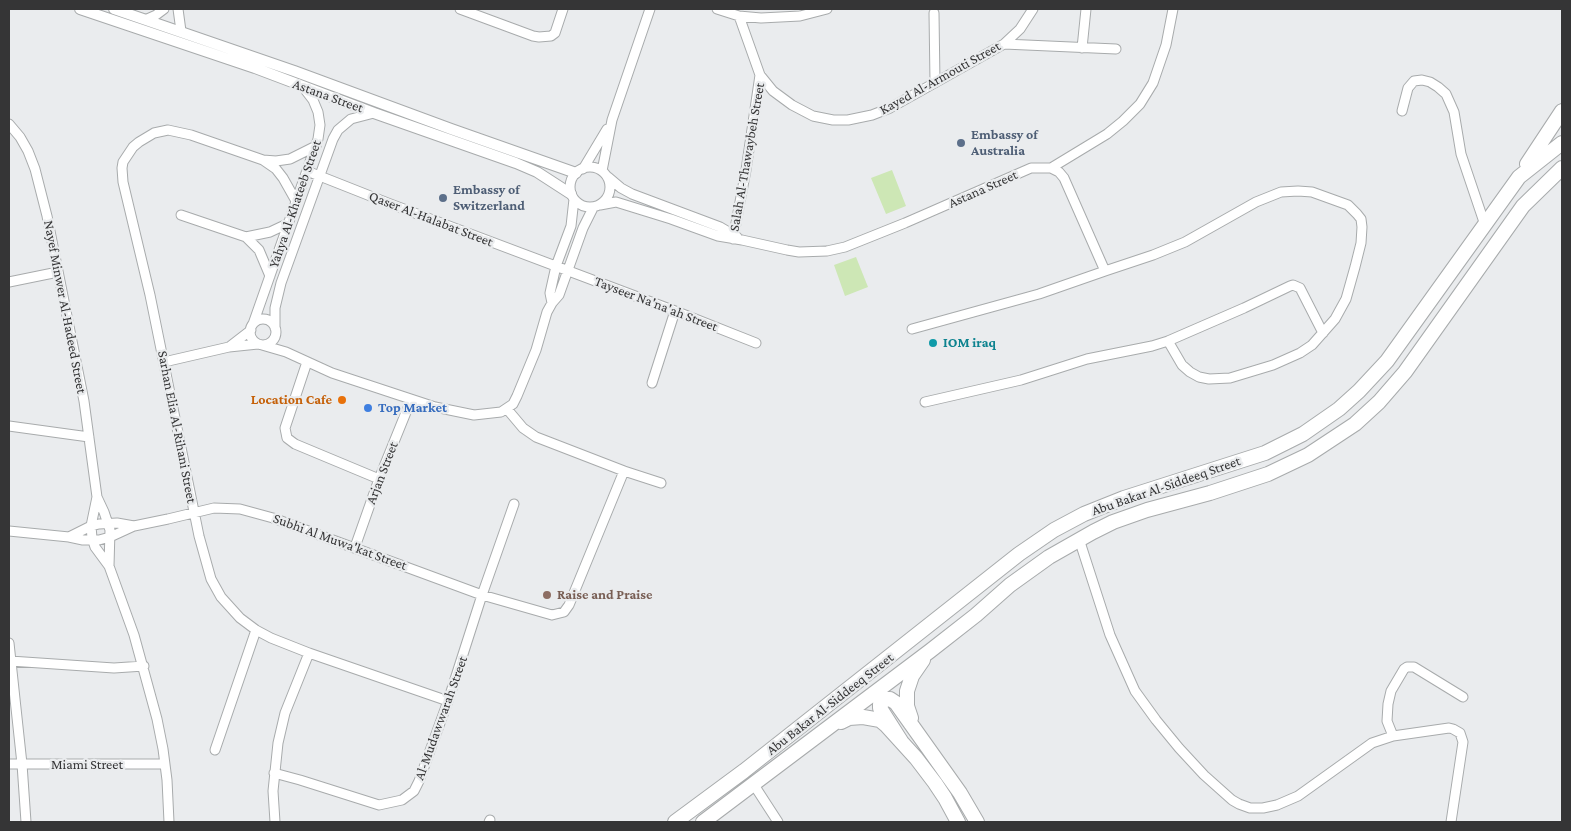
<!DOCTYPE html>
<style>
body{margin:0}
#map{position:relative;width:1571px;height:831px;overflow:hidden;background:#eaecee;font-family:"Crimson Pro",serif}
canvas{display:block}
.frame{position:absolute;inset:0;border:10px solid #353536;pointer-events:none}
</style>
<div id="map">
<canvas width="1571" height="831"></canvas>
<div class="frame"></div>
</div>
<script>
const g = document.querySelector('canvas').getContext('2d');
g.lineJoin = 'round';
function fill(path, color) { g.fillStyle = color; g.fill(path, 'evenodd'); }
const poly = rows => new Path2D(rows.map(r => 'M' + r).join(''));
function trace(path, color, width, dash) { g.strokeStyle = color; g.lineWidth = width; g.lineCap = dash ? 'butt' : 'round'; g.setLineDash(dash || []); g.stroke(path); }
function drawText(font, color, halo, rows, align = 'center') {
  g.font = font + ' "Crimson Pro",serif'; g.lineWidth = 4.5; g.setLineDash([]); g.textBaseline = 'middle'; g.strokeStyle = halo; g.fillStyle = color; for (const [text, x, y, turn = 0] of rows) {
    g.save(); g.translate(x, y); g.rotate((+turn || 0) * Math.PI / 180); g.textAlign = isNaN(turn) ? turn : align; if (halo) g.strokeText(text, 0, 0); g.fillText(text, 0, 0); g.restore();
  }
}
const green = poly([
 [892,170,906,206,886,214,871,178],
 [856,257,868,287,845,296,834,265]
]);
const minor = poly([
 [178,9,181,31],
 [460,9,533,36,539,37,551,36,555,33,563,9],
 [717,9,739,16,761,18,800,16,827,9],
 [934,13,935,83],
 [739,16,760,75,773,91,792,105,813,116,833,120,848,120,872,115,890,108,1004,44,1020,29,1033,9],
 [147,19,156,15,164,9],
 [1004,44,1116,49],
 [1082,48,1086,9],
 [1402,111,1408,88,1414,81,1422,80,1430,82,1438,87,1446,94,1454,112,1461,154,1485,225],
 [9,124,20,137,28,151,35,169,47,216,84,401,97,497,91,526,92,538,95,547,109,566],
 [316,146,290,159,276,161,263,160,191,135,168,130,154,133,139,142,133,147,123,162,122,168,123,182,150,295,199,536,211,579,221,597,240,618,256,630,271,638,309,653,448,701],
 [263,160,276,169,283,178,296,201],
 '570 187a20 20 0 1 1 40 0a20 20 0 1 1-40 0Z',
 [583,169,607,129],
 [307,171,388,203,675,311,756,343],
 [602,171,612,120,650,9],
 [608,177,621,188,632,194,720,227,737,237],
 [600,205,616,202,671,219,718,236,742,240,787,250,799,252,827,251,845,247,905,223,1031,168,1051,168,1107,134,1123,121,1140,104,1153,83,1166,45,1173,9],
 [181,215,246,237,259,250,270,276],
 [246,237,270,232,287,224],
 [733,239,746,170,760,75],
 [1105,271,1153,255,1185,242,1256,202,1281,192,1298,191,1312,192,1348,205,1357,214,1361,219,1362,227,1361,243,1355,267,1346,299,1335,319,1312,345,1300,353,1273,365,1230,378,1209,379,1199,377,1190,372,1182,365,1168,341],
 [9,282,58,272],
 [552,303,550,293,556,266,571,226,574,199],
 '250 332a13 13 0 1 1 26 0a13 13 0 1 1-26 0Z',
 [253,324,318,139,320,125,318,112,313,100,303,87],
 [275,328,275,308,281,283,333,139,338,130,351,119,374,113],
 [912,329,1039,294,1105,271,1064,178,1059,172,1051,168],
 [262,345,286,352,332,373,435,407,474,415,501,412,513,404,517,396,536,350,547,312,552,303,559,295,583,228,593,208],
 [229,347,251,330],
 [164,362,229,347,258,344],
 [307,362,285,428,287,438,295,444,379,479],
 [652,383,675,311],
 [925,402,1021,380,1087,359,1152,346,1168,341,1244,308,1290,286,1293,285,1300,288,1323,333],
 [507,409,523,428,536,437,624,471,661,483],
 [9,426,89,437],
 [97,497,104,512,110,530,109,566,134,635,157,719,163,749,167,780,169,822],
 [9,531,69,537,83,540,99,540,110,537,134,526,168,519,214,508,240,509,273,518,482,595,552,615,564,612,569,605,624,471],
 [69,537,91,526,99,524,117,523,134,526],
 [1079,539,1110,635,1135,691,1156,720,1179,748,1204,775,1232,800,1239,804,1250,808,1263,808,1277,805,1298,796,1372,743,1393,736,1449,728,1453,729,1460,733,1463,742,1451,822],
 [355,547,379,479,411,400],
 [9,643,22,764,26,822],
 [10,661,114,668,144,666],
 [1393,736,1387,721,1388,704,1391,691,1404,669,1407,667,1414,667,1463,697],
 [215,750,256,630],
 [9,764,165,764],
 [274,773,300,780,379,805,402,800,414,791,419,781,448,701,482,595,514,504],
 [754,785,778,822],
 [275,822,273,791,278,743,285,713,309,653],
 [489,822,490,820]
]);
const tertiary = poly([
 [80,9,255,68,374,113,516,163,537,172,571,194],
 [114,9,294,71,451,129,576,173]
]);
const primary = poly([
 [1527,164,1562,111],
 [911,718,907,706,907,691,912,676,923,660],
 [841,722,849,718,863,717,880,720,886,725,916,758,935,783,945,798,958,822],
 [901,741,880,708,880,704,886,699,890,699,896,703,960,793,977,822],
 [675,822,744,771,1019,554,1054,530,1084,514,1124,498,1265,453,1303,434,1339,409,1359,391,1387,361,1519,177,1562,143],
 [703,822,930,651,976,615,1010,585,1049,557,1093,532,1113,522,1147,510,1210,493,1268,474,1308,455,1355,424,1379,402,1405,372,1523,206,1562,168]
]);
const markers = [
 [961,143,5,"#5c6f8a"],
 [443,198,5,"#5c6f8a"],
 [933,343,5,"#0f9aa8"],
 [342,400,5,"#e8710a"],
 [368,408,5,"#3f7fe0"],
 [547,595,5,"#8d6e63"]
];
const streetNames = [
 ["Kayed Al-Armouti Street",940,78,-29],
 ["Astana Street",328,96,20],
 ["Salah Al-Thawaybeh Street",747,157,-80],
 ["Astana Street",983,189,-24],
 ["Yahya Al-Khateeb Street",295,204,-71],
 ["Qaser Al-Halabat Street",431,219,21],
 ["Tayseer Na'na'ah Street",656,304,21],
 ["Nayef Minwer Al-Hadeed Street",65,307,79],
 ["Sarhan Elia Al-Rihani Street",177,427,79],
 ["Arjan Street",382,473,-69],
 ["Abu Bakar Al-Siddeeq Street",1166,486,-19],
 ["Subhi Al Muwa'kat Street",340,542,20],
 ["Abu Bakar Al-Siddeeq Street",830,704,-38],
 ["Al-Mudawwarah Street",441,718,-70],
 ["Miami Street",87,765]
];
const serviceNames = [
 ["Embassy of",971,135],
 ["Australia",971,151],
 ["Embassy of",453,190],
 ["Switzerland",453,206]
];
const cultureNames = [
 ["IOM iraq",943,343]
];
const foodNames = [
 ["Location Cafe",332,400]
];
const shopNames = [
 ["Top Market",378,408]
];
const educationNames = [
 ["Raise and Praise",557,595]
];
fill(green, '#cde7b5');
trace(minor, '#a8abac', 11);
trace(tertiary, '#a8abac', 12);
trace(primary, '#a8abac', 16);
trace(minor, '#fff', 9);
trace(tertiary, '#fff', 10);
trace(primary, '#fff', 14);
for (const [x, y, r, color] of markers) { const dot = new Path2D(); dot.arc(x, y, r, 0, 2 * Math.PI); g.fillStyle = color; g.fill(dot); trace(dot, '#eaecee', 2); }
drawText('14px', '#353536', '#eaecee', streetNames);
drawText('bold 14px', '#4e5e75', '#eaecee', serviceNames, 'left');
drawText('bold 14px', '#0d838f', '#eaecee', cultureNames, 'left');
drawText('bold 14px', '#c56008', '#eaecee', foodNames, 'right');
drawText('bold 14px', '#366cbe', '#eaecee', shopNames, 'left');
drawText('bold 14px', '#785e54', '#eaecee', educationNames, 'left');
</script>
